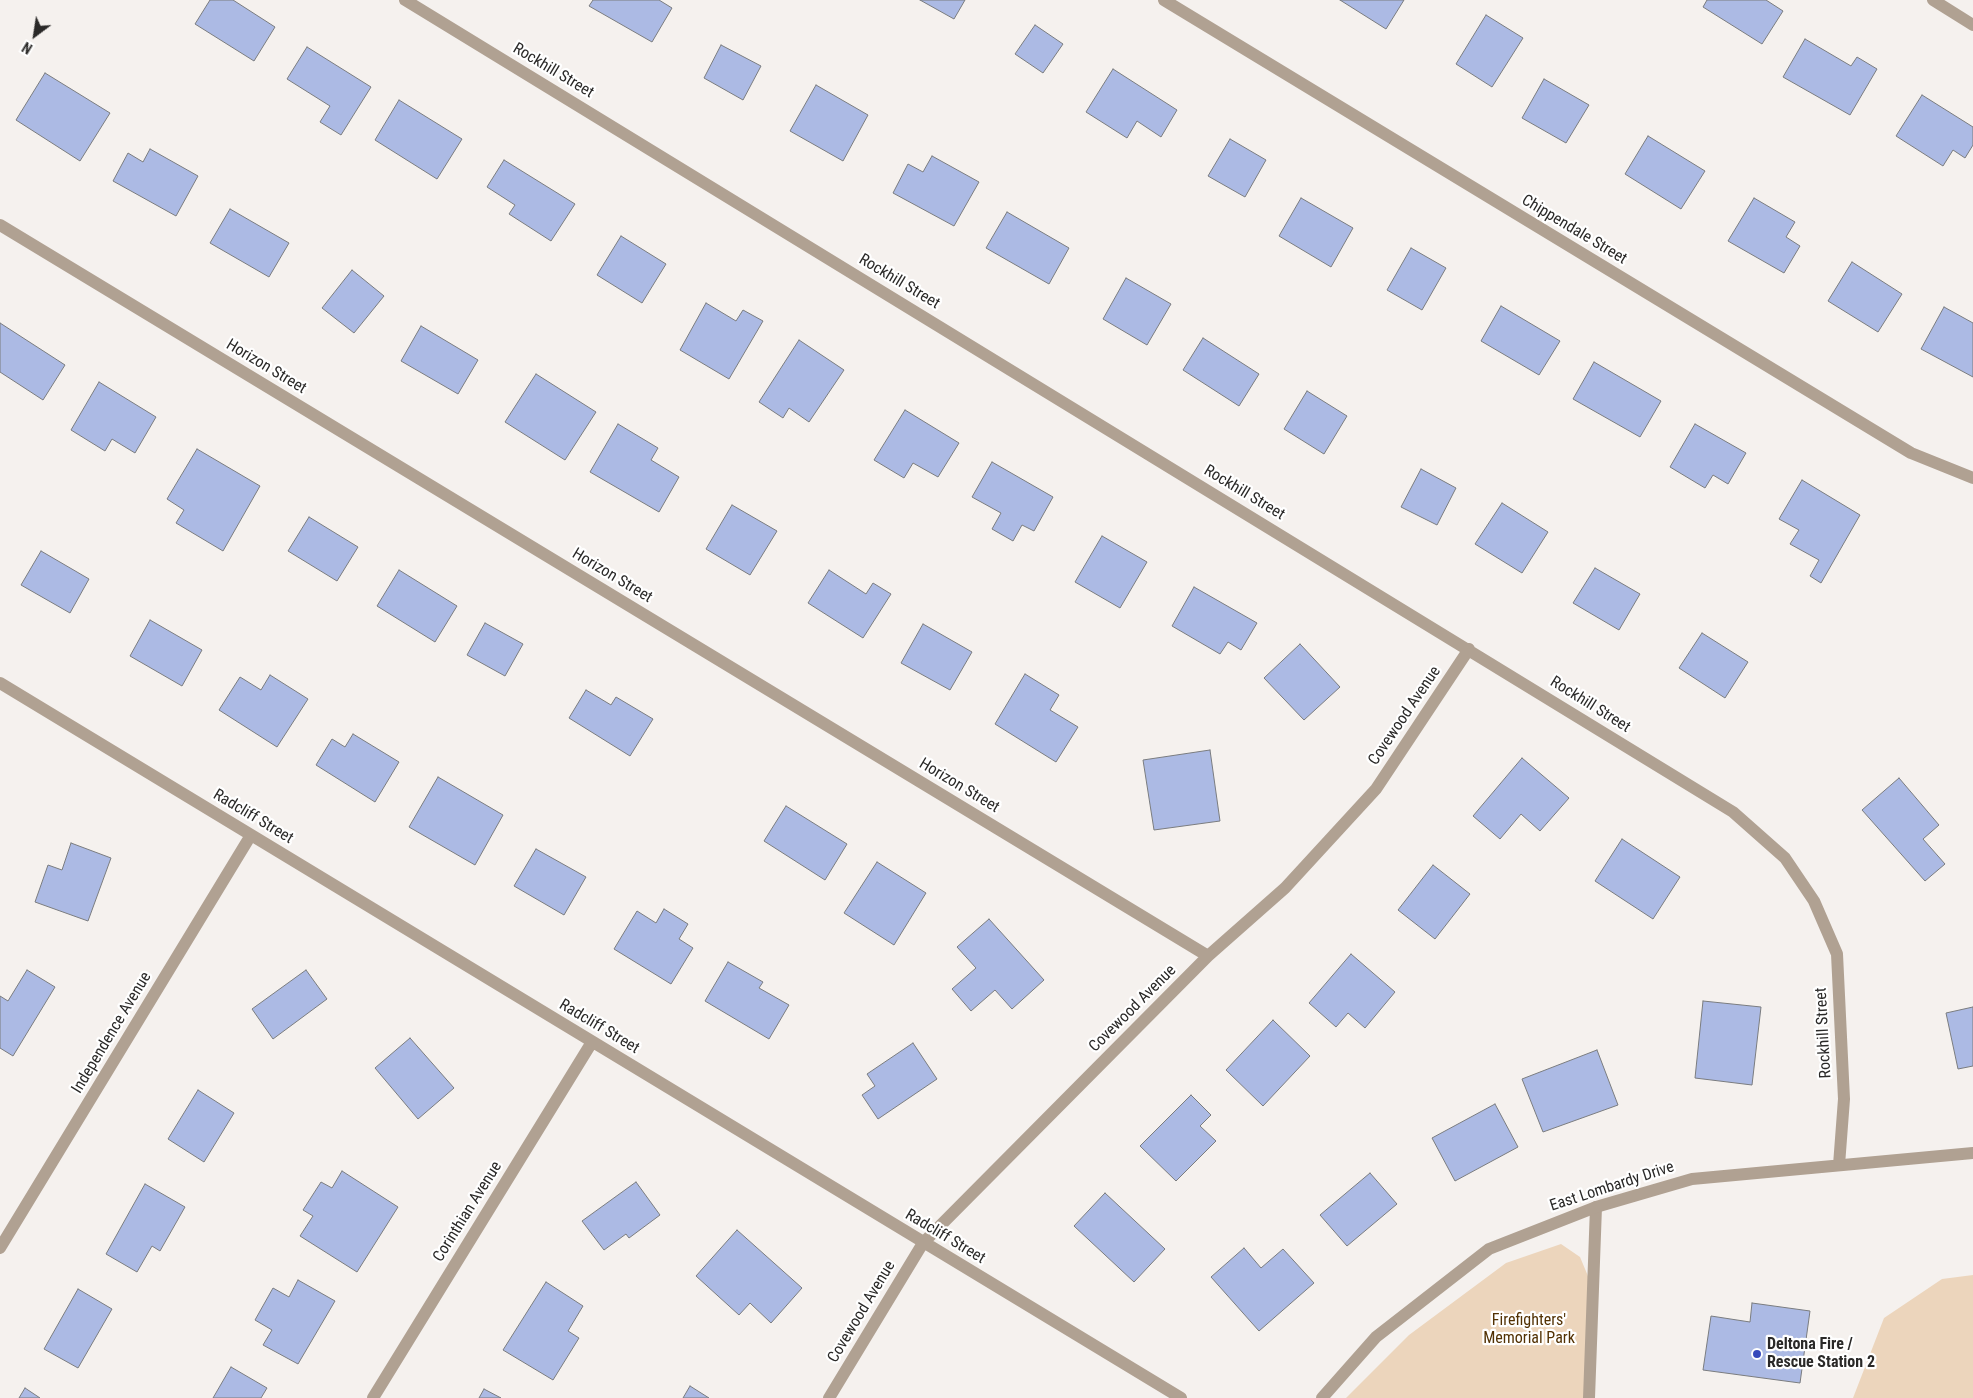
<!DOCTYPE html>
<style>
body{margin:0}
#map{position:relative;width:1973px;height:1398px;overflow:hidden;background:#f5f1ee;font-family:"Roboto Condensed",sans-serif}
canvas{display:block}
.north{position:absolute;left:10px;top:10px;width:50px;height:50px;-webkit-text-stroke:4px #fff;paint-order:stroke;rotate:211deg;font-size:14px;font-weight:700;line-height:20px;text-align:center;color:#2a2928}
.north::after{content:'';display:block;margin:auto;width:18px;height:22px;background:#2a2928;clip-path:polygon(50% 0,100% 100%,50% 72%,0 100%)}
</style>
<div id="map">
<canvas width="1973" height="1398"></canvas>
<div class="north">N</div>
</div>
<script>
const g = document.querySelector('canvas').getContext('2d');
g.lineJoin = 'round';
function fill(path, color) { g.fillStyle = color; g.fill(path, 'evenodd'); }
const poly = rows => new Path2D(rows.map(r => 'M' + r).join(''));
function trace(path, color, width, dash) { g.strokeStyle = color; g.lineWidth = width; g.lineCap = dash ? 'butt' : 'round'; g.setLineDash(dash || []); g.stroke(path); }
function drawText(font, color, halo, rows, align = 'center') {
  g.font = font + ' "Roboto Condensed",sans-serif'; g.lineWidth = 4.5; g.setLineDash([]); g.textBaseline = 'middle'; g.strokeStyle = halo; g.fillStyle = color; for (const [text, x, y, turn = 0] of rows) {
    g.save(); g.translate(x, y); g.rotate((+turn || 0) * Math.PI / 180); g.textAlign = isNaN(turn) ? turn : align; if (halo) g.strokeText(text, 0, 0); g.fillText(text, 0, 0); g.restore();
  }
}
const green = poly([
 [1561,1244,1580,1257,1598,1300,1593,1398,1346,1398,1409,1335,1506,1263],
 [1973,1275,1973,1398,1853,1398,1884,1318,1942,1279]
]);
const building = poly([
 [210,0,233,0,275,27,254,61,195,24,210,0],
 [593,0,659,0,672,8,652,42,589,6,593,0],
 [920,0,965,0,954,19,920,0],
 [1340,0,1404,0,1386,29,1340,0],
 [1707,0,1766,0,1783,11,1762,44,1703,7,1707,0],
 [1486,15,1523,38,1492,87,1456,64,1486,15],
 [1035,25,1063,44,1043,73,1015,54,1035,25],
 [1805,39,1851,66,1857,57,1877,69,1850,115,1783,77,1805,39],
 [721,45,761,66,743,100,704,78,721,45],
 [307,47,371,87,341,135,320,122,330,106,287,79,307,47],
 [1113,69,1177,110,1161,137,1137,121,1127,138,1086,112,1113,69],
 [45,73,110,113,80,161,16,120,45,73],
 [1544,79,1589,105,1566,143,1522,118,1544,79],
 [816,85,868,115,843,161,790,131,816,85],
 [1922,95,1973,127,1973,145,1965,158,1953,150,1943,166,1896,136,1922,95],
 [399,100,462,139,437,179,375,140,399,100],
 [1648,136,1705,171,1681,209,1625,174,1648,136],
 [1230,139,1266,160,1245,197,1208,176,1230,139],
 [150,149,198,176,176,216,113,181,128,153,143,162,150,149],
 [932,156,979,182,954,226,893,193,908,164,923,172,932,156],
 [504,160,575,204,551,241,509,214,515,205,487,187,504,160],
 [1301,198,1353,228,1331,267,1279,236,1301,198],
 [1754,198,1795,222,1786,237,1800,246,1784,273,1728,241,1754,198],
 [230,209,289,243,269,277,210,243,230,209],
 [1007,212,1069,248,1049,284,986,248,1007,212],
 [621,236,666,264,642,303,597,275,621,236],
 [1411,248,1446,268,1422,310,1387,290,1411,248],
 [1852,262,1902,294,1878,332,1828,301,1852,262],
 [352,270,384,296,354,333,322,308,352,270],
 [1126,278,1171,304,1147,345,1103,319,1126,278],
 [706,303,736,321,743,310,763,321,729,379,680,350,706,303],
 [1501,306,1560,341,1539,375,1481,341,1501,306],
 [1944,307,1973,323,1973,377,1921,349,1944,307],
 [0,323,65,365,43,400,0,372,0,323],
 [421,326,478,360,458,394,401,361,421,326],
 [1203,338,1259,374,1239,406,1183,370,1203,338],
 [799,340,844,370,809,422,789,408,783,418,759,402,799,340],
 [1594,362,1661,401,1640,437,1573,399,1594,362],
 [536,374,596,412,565,460,505,422,536,374],
 [99,382,156,417,135,453,112,439,105,451,71,430,99,382],
 [1307,391,1347,416,1324,454,1284,429,1307,391],
 [905,410,959,443,938,477,913,463,904,478,874,460,905,410],
 [618,424,658,448,651,460,679,477,659,512,590,472,618,424],
 [1695,424,1746,453,1728,484,1713,475,1705,488,1670,467,1695,424],
 [197,449,260,486,223,551,176,523,184,510,167,499,197,449],
 [992,462,1053,497,1034,531,1022,525,1013,541,992,529,1001,513,972,497,992,462],
 [1421,469,1456,488,1437,525,1401,507,1421,469],
 [1802,480,1860,515,1821,583,1810,576,1819,560,1790,544,1799,530,1779,519,1802,480],
 [1502,503,1548,532,1522,573,1475,544,1502,503],
 [732,505,777,531,750,575,706,549,732,505],
 [309,517,358,547,337,581,288,551,309,517],
 [1102,536,1147,562,1120,608,1075,582,1102,536],
 [41,551,89,579,70,613,21,585,41,551],
 [1595,568,1640,594,1619,630,1573,603,1595,568],
 [399,570,457,606,435,642,377,606,399,570],
 [829,570,866,594,873,583,891,594,863,638,808,603,829,570],
 [1194,587,1257,623,1241,650,1228,642,1220,654,1172,626,1194,587],
 [150,620,202,650,182,686,130,656,150,620],
 [485,623,523,644,505,676,467,655,485,623],
 [923,624,972,652,950,690,901,663,923,624],
 [1702,633,1748,662,1725,698,1679,668,1702,633],
 [1300,644,1340,687,1304,720,1264,678,1300,644],
 [1025,674,1059,695,1050,710,1078,727,1056,762,995,724,1025,674],
 [270,675,308,699,277,747,219,710,240,677,261,690,270,675],
 [586,690,611,705,616,697,653,719,630,756,569,718,586,690],
 [353,734,399,762,375,802,316,765,332,739,345,747,353,734],
 [1210,750,1220,821,1154,830,1143,760,1210,750],
 [1522,758,1569,798,1540,831,1521,814,1500,839,1473,816,1522,758],
 [438,777,503,815,475,865,409,827,438,777],
 [1899,778,1939,825,1923,839,1945,864,1925,881,1862,810,1899,778],
 [786,806,847,844,825,880,764,841,786,806],
 [1622,839,1680,877,1653,919,1595,881,1622,839],
 [71,843,111,858,88,921,35,902,48,865,62,870,71,843],
 [536,849,586,877,564,915,514,886,536,849],
 [877,862,926,893,894,945,844,913,877,862],
 [1433,865,1470,894,1435,939,1398,910,1433,865],
 [664,909,688,924,679,939,693,948,671,984,614,949,637,911,656,923,664,909],
 [989,919,1044,980,1012,1009,995,990,971,1011,952,989,976,968,957,947,989,919],
 [1351,954,1395,992,1365,1028,1348,1013,1336,1027,1309,1003,1351,954],
 [728,962,763,982,759,988,789,1005,769,1039,705,1001,728,962],
 [27,970,55,987,13,1056,0,1048,0,996,8,1001,27,970],
 [306,970,327,999,273,1039,252,1009,306,970],
 [1703,1001,1761,1007,1752,1085,1695,1078,1703,1001],
 [1973,1007,1973,1066,1958,1069,1946,1013,1973,1007],
 [1273,1020,1310,1056,1263,1106,1226,1070,1273,1020],
 [410,1038,454,1088,418,1119,375,1068,410,1038],
 [913,1043,937,1079,878,1119,862,1095,875,1086,867,1074,913,1043],
 [1597,1050,1618,1105,1543,1132,1522,1079,1597,1050],
 [198,1090,234,1113,204,1162,168,1139,198,1090],
 [1191,1095,1211,1115,1200,1126,1216,1141,1176,1181,1140,1146,1191,1095],
 [1495,1104,1518,1147,1455,1181,1432,1138,1495,1104],
 [342,1171,398,1207,357,1272,300,1236,313,1216,303,1210,321,1182,332,1188,342,1171],
 [1370,1173,1397,1204,1347,1246,1320,1215,1370,1173],
 [636,1182,660,1215,629,1238,626,1234,604,1250,582,1221,636,1182],
 [145,1184,185,1207,160,1251,152,1246,137,1272,106,1254,145,1184],
 [1105,1193,1165,1249,1134,1282,1074,1226,1105,1193],
 [737,1230,802,1288,771,1323,750,1303,739,1315,696,1276,737,1230],
 [1244,1248,1261,1268,1283,1249,1314,1283,1259,1331,1211,1277,1244,1248],
 [298,1280,335,1301,298,1364,263,1345,272,1330,255,1320,273,1288,289,1297,298,1280],
 [546,1282,583,1306,568,1331,579,1338,553,1380,503,1350,546,1282],
 [78,1289,112,1309,78,1368,44,1349,78,1289],
 [1752,1303,1810,1311,1800,1383,1703,1370,1711,1316,1750,1322,1752,1303],
 [231,1367,267,1388,261,1398,213,1398,231,1367],
 [690,1386,709,1398,683,1398,690,1386],
 [25,1388,40,1398,19,1398,25,1388],
 [484,1389,501,1398,479,1398,484,1389]
]);
const service = poly([
 [1589,1398,1596,1207]
]);
const minor = poly([
 [405,0,1733,812,1785,858,1814,901,1837,954,1844,1099,1839,1165],
 [1164,0,1911,453,1973,478],
 [1933,0,1973,25],
 [0,225,1208,956],
 [0,683,1181,1398],
 [0,1248,251,835],
 [373,1398,592,1042],
 [829,1398,923,1243,1208,956,1285,888,1376,789,1469,649],
 [1322,1398,1376,1337,1489,1249,1596,1207,1692,1179,1973,1153]
]);
const markers = [
 [1757,1354,5,"#3649bb"]
];
const streetNames = [
 ["Rockhill Street",553,71,31],
 ["Chippendale Street",1574,230,31],
 ["Rockhill Street",899,282,31],
 ["Horizon Street",266,367,31],
 ["Rockhill Street",1244,493,31],
 ["Horizon Street",612,576,31],
 ["Rockhill Street",1590,705,32],
 ["Covewood Avenue",1405,716,-56],
 ["Horizon Street",959,786,31],
 ["Radcliff Street",253,817,31],
 ["Covewood Avenue",1133,1009,-45],
 ["Radcliff Street",599,1027,31],
 ["Independence Avenue",112,1033,-59],
 ["Rockhill Street",1824,1033,-93],
 ["East Lombardy Drive",1612,1187,-18],
 ["Corinthian Avenue",468,1212,-58],
 ["Radcliff Street",945,1237,31],
 ["Covewood Avenue",862,1312,-59]
];
const parkNames = [
 ["Firefighters'",1529,1321],
 ["Memorial Park",1529,1339]
];
const poiNames = [
 ["Deltona Fire /",1767,1345],
 ["Rescue Station 2",1767,1363]
];
fill(green, '#ecd5bc');
fill(building, '#acbae4');
trace(building, '#7a7c7f', 1);
trace(service, '#b0a192', 12);
trace(minor, '#b0a192', 12);
for (const [x, y, r, color] of markers) { const dot = new Path2D(); dot.arc(x, y, r, 0, 2 * Math.PI); g.fillStyle = color; g.fill(dot); trace(dot, '#fff', 2); }
drawText('16px', '#2a2928', '#fff', streetNames);
drawText('16px', '#523103', '#fff', parkNames);
drawText('bold 16px', '#2a2928', '#fff', poiNames, 'left');
</script>
